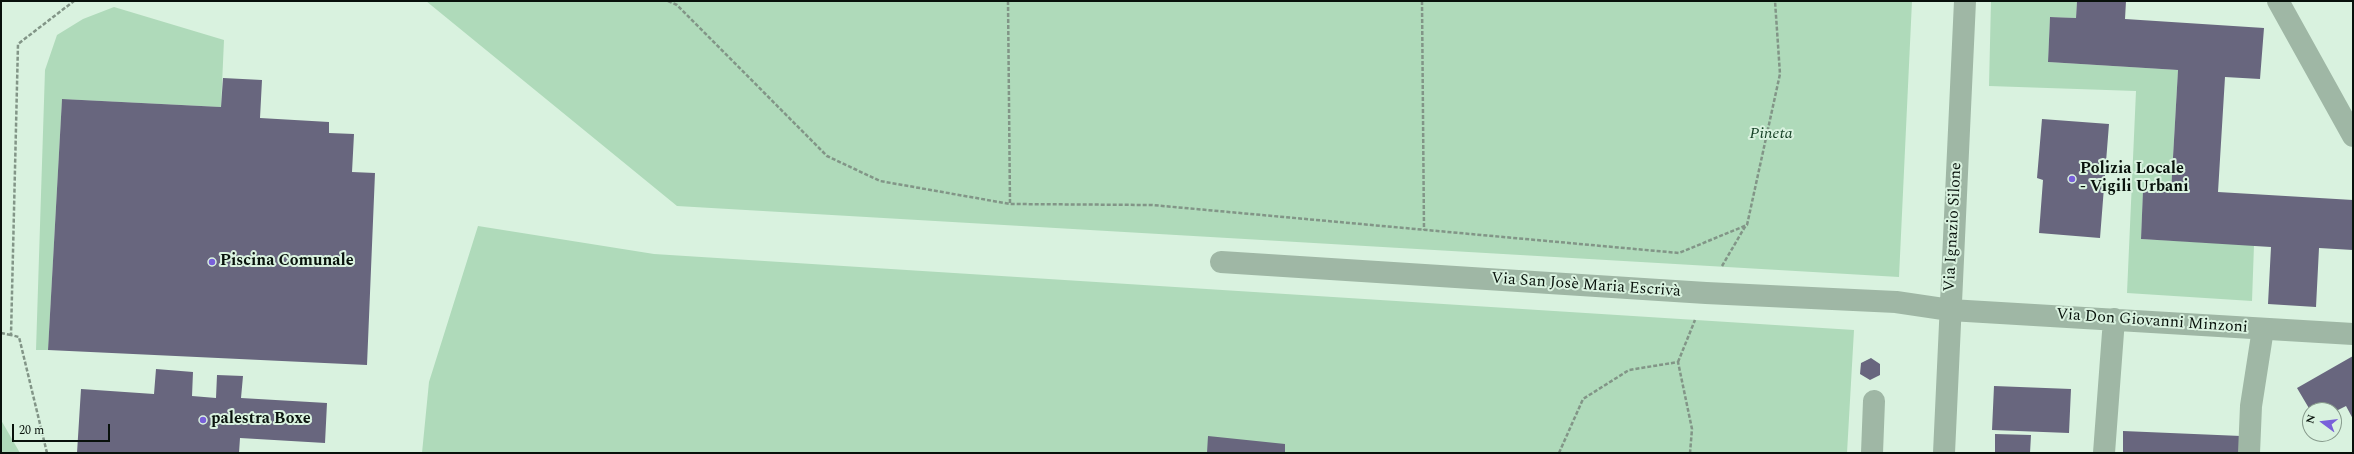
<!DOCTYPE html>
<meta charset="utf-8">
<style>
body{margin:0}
#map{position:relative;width:2354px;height:454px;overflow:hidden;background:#d9f2df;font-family:Spectral,serif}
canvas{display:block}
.frame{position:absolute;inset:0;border:2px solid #08110b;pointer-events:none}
.north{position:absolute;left:2302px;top:402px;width:40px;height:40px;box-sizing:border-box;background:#d9f2df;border:1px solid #85988a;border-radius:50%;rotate:285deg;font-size:11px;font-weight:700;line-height:16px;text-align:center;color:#08110b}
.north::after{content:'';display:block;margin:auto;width:14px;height:18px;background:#7960da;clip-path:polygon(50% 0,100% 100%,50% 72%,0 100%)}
.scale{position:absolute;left:12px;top:424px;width:98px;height:18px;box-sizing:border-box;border:2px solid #08110b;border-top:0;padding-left:5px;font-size:12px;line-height:14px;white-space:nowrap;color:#08110b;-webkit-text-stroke:3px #d9f2df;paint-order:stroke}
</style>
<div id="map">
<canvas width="2354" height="454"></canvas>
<div class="frame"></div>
<div class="north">N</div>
<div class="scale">20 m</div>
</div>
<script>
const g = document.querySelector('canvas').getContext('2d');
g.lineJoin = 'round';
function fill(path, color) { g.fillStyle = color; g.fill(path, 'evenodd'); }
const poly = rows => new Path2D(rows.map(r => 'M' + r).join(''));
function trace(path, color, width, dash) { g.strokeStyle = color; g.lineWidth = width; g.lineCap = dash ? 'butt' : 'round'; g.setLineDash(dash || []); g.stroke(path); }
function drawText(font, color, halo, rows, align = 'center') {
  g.font = font + ' Spectral,serif'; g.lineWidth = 4; g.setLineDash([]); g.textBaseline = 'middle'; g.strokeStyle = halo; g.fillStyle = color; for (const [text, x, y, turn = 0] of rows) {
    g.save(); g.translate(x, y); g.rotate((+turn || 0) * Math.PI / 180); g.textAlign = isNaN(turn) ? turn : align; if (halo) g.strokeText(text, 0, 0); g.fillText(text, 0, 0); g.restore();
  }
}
const green = poly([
 [426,1,1912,1,1899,277,677,206],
 [1991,1,2077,1,2076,18,2050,17,2048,62,2178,70,2171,192,2143,191,2141,239,2254,245,2252,301,2127,293,2136,91,1989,86],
 [114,7,224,40,221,107,62,99,48,350,36,350,45,70,57,35,83,19],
 [478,226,654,254,1854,330,1847,453,422,453,429,382],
 [1,420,20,453,1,453]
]);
const building = poly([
 [2077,1,2126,1,2125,19,2264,28,2260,79,2225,77,2218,192,2353,200,2353,250,2319,248,2316,307,2268,304,2271,247,2141,239,2143,190,2171,192,2178,70,2048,62,2050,17,2076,18],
 [223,78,262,80,260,118,329,122,329,133,354,134,352,172,375,173,367,365,48,350,62,99,221,107],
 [2042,119,2109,124,2100,238,2039,233,2043,180,2037,178],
 [2353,356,2353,419,2346,406,2334,412,2334,410,2310,410,2297,388],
 [1871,358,1880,364,1880,375,1870,380,1860,374,1861,363],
 [156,369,193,372,192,396,216,398,217,375,243,376,241,398,327,403,325,443,240,438,239,453,77,453,81,389,154,394],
 [1994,386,2071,389,2069,433,1992,430],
 [2123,431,2241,436,2240,453,2123,453],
 [1995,434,2031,435,2030,453,1995,453],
 [1208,436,1285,444,1285,453,1207,453]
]);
const path = poly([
 [668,1,677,5,827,156,880,181,1010,204,1152,205,1679,253,1747,225,1780,74,1775,1],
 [1008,1,1010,204],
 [1422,1,1424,230],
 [1722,266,1746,225],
 [1,333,11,335],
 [1678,362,1695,320],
 [47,453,19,337,11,335,18,44,74,1],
 [1559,453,1583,399,1629,370,1678,362,1692,429,1690,453]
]);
const minor = poly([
 [2278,1,2353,136],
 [1221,262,1706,293,1896,302,1950,310,2353,334],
 [1872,453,1874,401],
 [1944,453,1965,1],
 [2104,453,2114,319],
 [2249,453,2251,406,2263,329]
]);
const markers = [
 [2072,179,4,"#7960da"],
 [212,262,4,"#7960da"],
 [203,420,4,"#7960da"]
];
const parkNames = [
 ["Pineta",1771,135]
];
const poiNames = [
 ["Polizia Locale",2080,170],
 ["- Vigili Urbani",2080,188],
 ["Piscina Comunale",220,262],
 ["palestra Boxe",211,420]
];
const streetNames = [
 ["Via Ignazio Silone",1954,227,-87],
 ["Via San Josè Maria Escrivà",1586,286,4],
 ["Via Don Giovanni Minzoni",2152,322,4]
];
fill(green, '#afdaba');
fill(building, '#68667e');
trace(path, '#829587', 2.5, [4, 2]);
trace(minor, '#9fb7a5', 22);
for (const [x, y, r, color] of markers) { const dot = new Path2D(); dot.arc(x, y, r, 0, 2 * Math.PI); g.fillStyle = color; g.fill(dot); trace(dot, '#d9f2df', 1.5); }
drawText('italic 16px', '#143f24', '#d9f2df', parkNames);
drawText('bold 16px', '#08110b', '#d9f2df', poiNames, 'left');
drawText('16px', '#08110b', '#d9f2df', streetNames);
</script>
